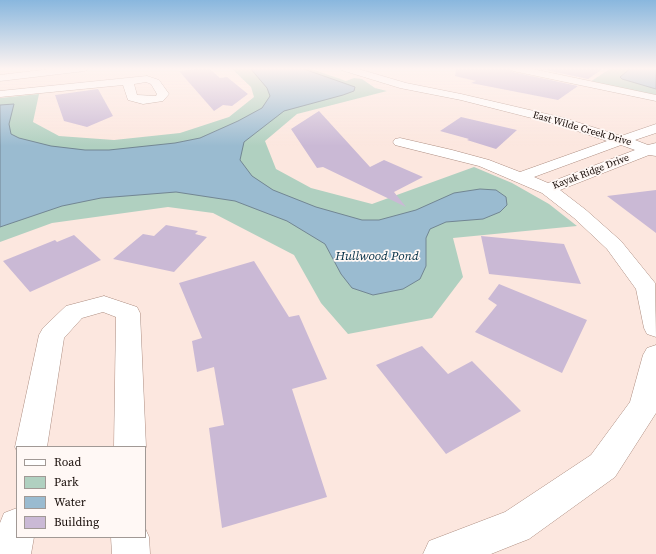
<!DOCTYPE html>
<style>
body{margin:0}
#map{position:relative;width:656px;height:554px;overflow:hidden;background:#fce7df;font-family:"Source Serif 4",serif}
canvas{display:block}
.legend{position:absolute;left:16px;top:446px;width:130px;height:92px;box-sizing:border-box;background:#fff8f5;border:1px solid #a19995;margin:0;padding:5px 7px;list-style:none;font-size:12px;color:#150a06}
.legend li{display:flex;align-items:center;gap:8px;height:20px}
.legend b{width:20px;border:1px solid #a19995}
</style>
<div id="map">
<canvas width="656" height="554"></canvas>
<ul class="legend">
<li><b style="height:5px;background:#fff"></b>Road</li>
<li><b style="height:11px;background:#b0d0c0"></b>Park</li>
<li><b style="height:11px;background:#9abbd0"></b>Water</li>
<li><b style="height:11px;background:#cab9d5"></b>Building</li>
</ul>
</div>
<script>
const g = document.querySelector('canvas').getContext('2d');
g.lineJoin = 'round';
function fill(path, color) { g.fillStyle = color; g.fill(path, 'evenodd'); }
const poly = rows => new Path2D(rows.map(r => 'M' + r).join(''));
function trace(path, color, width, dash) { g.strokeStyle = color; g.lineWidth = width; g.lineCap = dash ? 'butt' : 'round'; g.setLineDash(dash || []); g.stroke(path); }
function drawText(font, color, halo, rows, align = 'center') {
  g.font = font + ' "Source Serif 4",serif'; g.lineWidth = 3.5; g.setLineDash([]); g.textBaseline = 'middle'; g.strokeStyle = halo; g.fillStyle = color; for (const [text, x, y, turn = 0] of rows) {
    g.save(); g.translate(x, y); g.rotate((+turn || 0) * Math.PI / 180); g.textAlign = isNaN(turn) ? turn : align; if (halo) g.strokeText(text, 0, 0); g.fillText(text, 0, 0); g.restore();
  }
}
const green = poly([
 [231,68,309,68,346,81,354,78,362,79,375,88,387,91,297,114,265,141,276,169,311,188,372,204,474,167,512,183,549,204,577,226,453,238,463,277,432,318,348,334,321,303,294,255,213,213,168,207,52,223,0,242,0,98,39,94,33,122,59,136,114,140,180,133,229,117,254,97,251,87],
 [611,68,656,68,656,96,590,82]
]);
const water = poly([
 [250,68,301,68,355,87,354,91,343,95,284,111,244,142,240,160,252,176,273,190,316,207,362,220,379,220,416,210,454,193,480,189,496,190,506,197,507,205,500,212,483,219,446,222,430,229,426,238,426,266,420,279,403,289,373,295,352,288,341,274,325,244,287,221,235,201,176,192,101,198,62,206,0,227,0,105,14,104,9,124,11,134,19,138,51,146,85,150,109,150,175,143,200,138,238,121,262,108,270,96,267,88,250,68],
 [631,68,656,68,656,89,622,79,620,77,631,68]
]);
const building = poly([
 [203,68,209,68,220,78,227,77,248,94,232,106,223,105,214,111,179,71],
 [456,68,507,68,513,72,578,86,558,100,471,83,476,81,455,76],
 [536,68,604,68,588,79],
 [98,89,113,116,87,127,64,121,55,95],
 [319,111,370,167,384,160,423,177,394,192,406,207,323,167,317,168,291,129],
 [461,117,517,130,496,149,467,140,469,139,440,131],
 [656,190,656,233,607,196],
 [166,225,198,231,195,234,207,237,174,272,113,259,143,234,154,236],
 [74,235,101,260,30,292,3,261,55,240,57,242],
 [481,236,564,244,581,284,489,274],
 [254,261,289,317,299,315,327,379,292,389,327,497,222,528,209,428,224,425,214,367,197,372,192,341,202,338,179,283],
 [499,284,587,320,562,373,475,332,497,305,488,299],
 [422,346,448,374,472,361,521,411,446,454,376,365]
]);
const minor = poly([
 [339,68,355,68,406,83,461,94,564,118,621,136,656,124,656,133,635,140,648,145,656,143,656,156,649,155,560,190,586,210,621,241,655,283,656,337,647,334,644,328,636,289,607,249,574,218,542,193,479,166,395,145,393,142,395,139,400,138,452,150,489,160,520,172,607,141,559,125,461,100,400,88,341,70,339,68],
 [621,145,635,150,548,183,534,177,621,145],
 [508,68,528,68,656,95,656,101,513,71,508,68],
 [147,76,159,80,169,94,163,101,143,104,128,100,123,85,0,97,0,91,147,76],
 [146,82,151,84,157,94,156,96,137,95,134,84,146,82],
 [104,296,137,307,140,313,146,447,145,449,145,447,114,447,116,317,103,312,82,318,64,338,47,447,17,447,17,451,15,447,39,335,43,328,66,306,104,296],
 [656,345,656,413,615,477,529,539,516,544,491,554,423,554,429,541,505,512,591,455,630,402,643,355,647,348,656,345],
 [17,508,17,537,34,537,31,554,0,554,0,523,4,513,17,508],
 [145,528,149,537,150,554,112,554,111,537,145,537,145,528]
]);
const major = poly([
 [58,68,90,68,85,71,0,81,0,75,58,68]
]);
const farStreetnames = [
 ["East Wilde Creek Drive",582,129,16],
 ["Kayak Ridge Drive",591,172,-21]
];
const waterNames = [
 ["Hullwood Pond",377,257]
];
fill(green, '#b0d0c0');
fill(water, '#9abbd0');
trace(water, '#728693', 1);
fill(building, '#cab9d5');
trace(minor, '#ad8d81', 1);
trace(major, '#ad8d81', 1);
fill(minor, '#fff');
fill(major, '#fff');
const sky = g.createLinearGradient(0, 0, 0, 146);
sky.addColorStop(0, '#89b7de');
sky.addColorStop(0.47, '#fef4f1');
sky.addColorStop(1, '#fef4f100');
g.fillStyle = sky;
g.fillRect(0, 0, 656, 146);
drawText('10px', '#150a06', '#fff8f5', farStreetnames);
drawText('italic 13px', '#022e45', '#fff8f5', waterNames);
</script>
